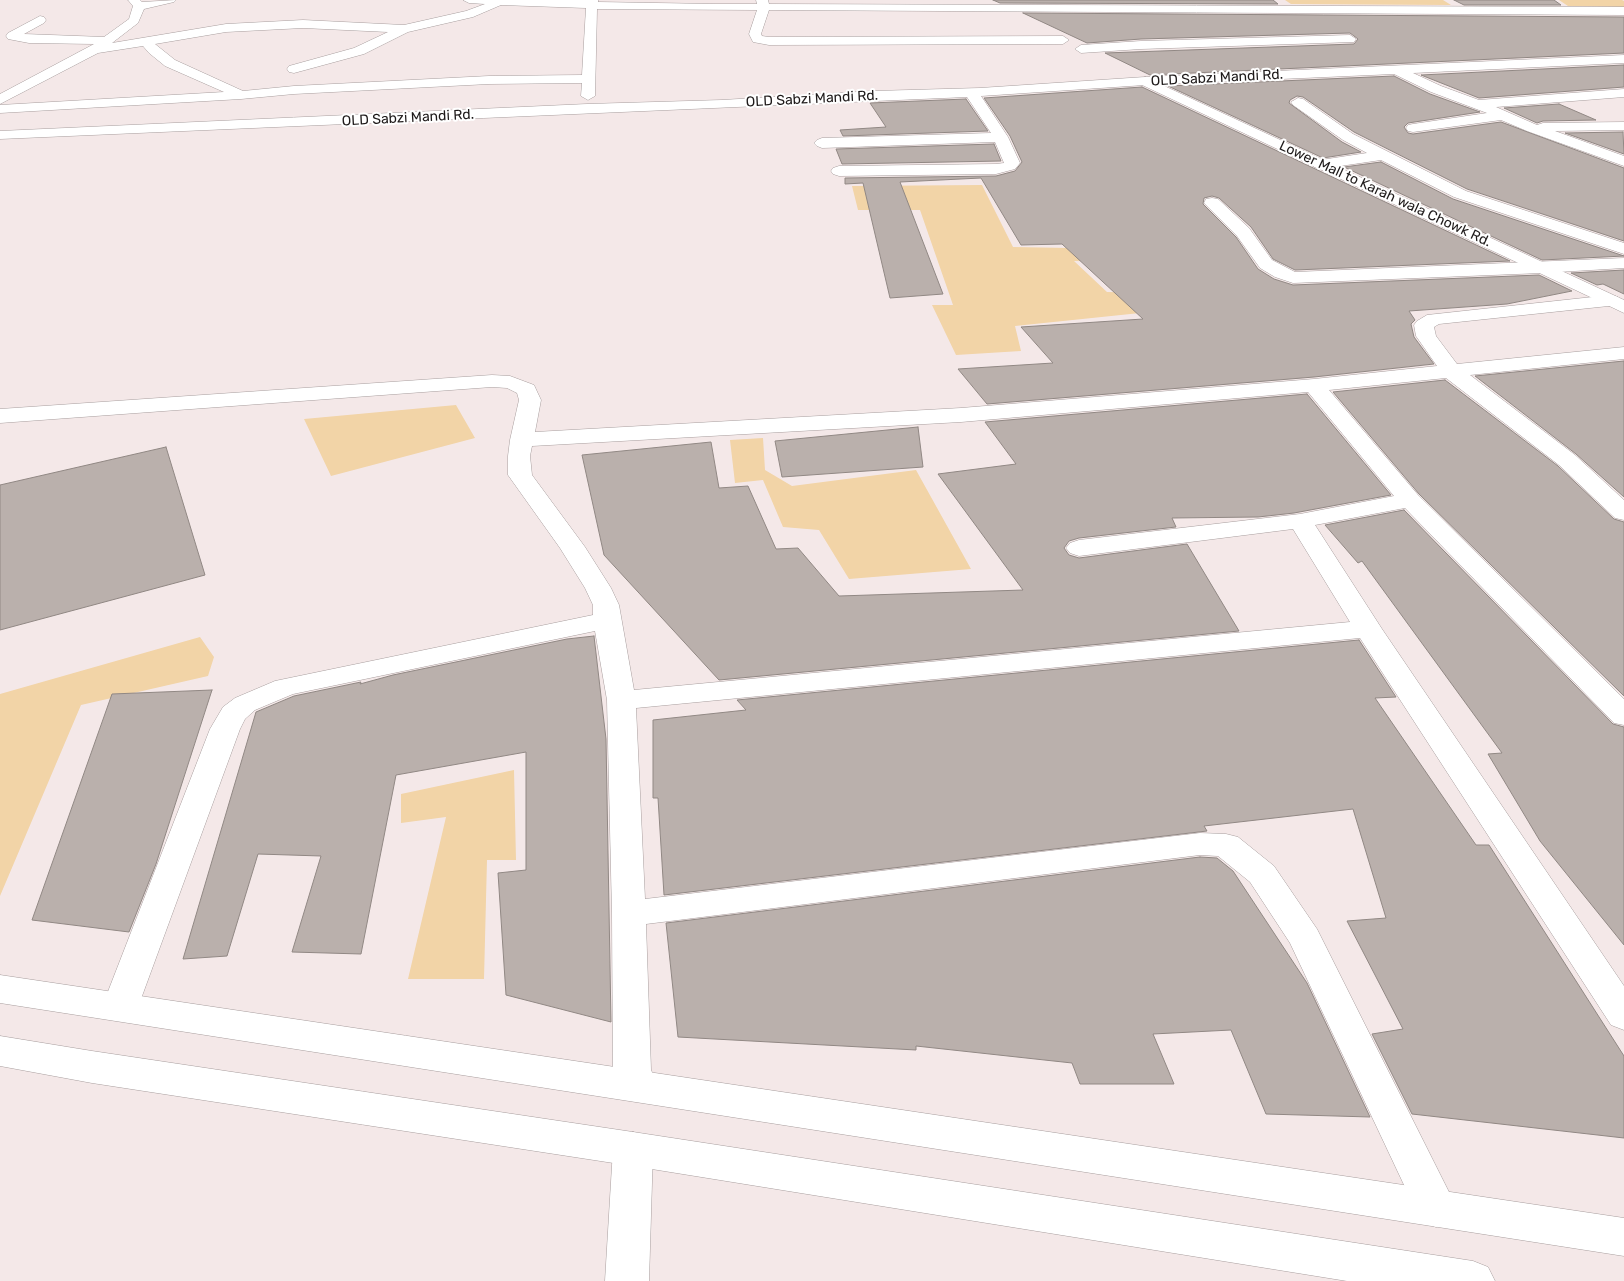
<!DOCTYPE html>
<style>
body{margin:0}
canvas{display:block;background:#f4e8e8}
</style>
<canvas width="1624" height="1281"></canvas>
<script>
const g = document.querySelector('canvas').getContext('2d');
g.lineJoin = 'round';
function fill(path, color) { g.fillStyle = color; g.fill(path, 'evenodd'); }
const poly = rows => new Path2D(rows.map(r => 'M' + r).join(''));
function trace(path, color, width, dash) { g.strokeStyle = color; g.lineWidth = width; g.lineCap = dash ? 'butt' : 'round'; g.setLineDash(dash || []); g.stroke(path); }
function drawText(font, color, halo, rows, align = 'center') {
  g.font = font + ' Rubik,sans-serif'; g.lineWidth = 4; g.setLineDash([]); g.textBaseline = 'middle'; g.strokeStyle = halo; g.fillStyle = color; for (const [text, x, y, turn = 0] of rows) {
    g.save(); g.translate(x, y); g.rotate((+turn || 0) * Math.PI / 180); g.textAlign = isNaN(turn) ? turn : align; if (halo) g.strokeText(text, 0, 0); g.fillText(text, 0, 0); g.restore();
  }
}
const green = poly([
 [1285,0,1443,0,1451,5,1291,4],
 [1559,0,1622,0,1624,1,1624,7,1568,6],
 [982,185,1013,247,1126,249,1130,262,1074,261,1107,292,1155,293,1169,310,1015,326,1021,351,956,355,932,305,953,305,920,210,858,210,852,186],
 [456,405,475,438,331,476,304,419],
 [763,438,765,470,792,486,916,470,971,569,849,579,819,530,783,527,763,480,735,483,730,440],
 [200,637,214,657,208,676,81,705,0,896,0,694],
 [514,770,516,860,487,860,484,979,408,979,446,817,401,823,401,794]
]);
const building = poly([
 [993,0,1273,0,1278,4,1000,3,993,0],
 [1454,0,1554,0,1561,5,1464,5,1454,0],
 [1023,13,1624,17,1624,53,1150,75,1105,53,1354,44,1358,39,1350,33,1141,39,1087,43,1023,13],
 [1624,65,1624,87,1479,98,1421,75,1624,65],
 [1394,76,1430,94,1480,112,1408,123,1404,127,1408,133,1413,134,1501,122,1624,168,1624,241,1467,189,1354,132,1303,97,1297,96,1290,100,1289,103,1342,142,1361,152,1323,158,1168,86,1394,76],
 [1142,87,1510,261,1295,270,1273,259,1251,227,1219,198,1212,196,1204,198,1203,204,1236,237,1258,269,1274,279,1293,285,1539,275,1572,291,1507,304,1409,311,1415,320,1411,324,1414,337,1434,364,1314,377,987,404,958,369,1053,363,1021,327,1143,319,1062,244,1021,245,981,178,900,182,943,294,890,298,863,183,845,184,845,178,996,176,1015,171,1022,162,1010,136,984,98,1142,87],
 [966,99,988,131,843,136,840,130,886,127,870,103,966,99],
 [1559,104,1596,120,1543,121,1537,123,1504,108,1559,104],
 [1623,132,1624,154,1565,133,1623,132],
 [994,144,1001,161,842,164,836,149,994,144],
 [1381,162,1453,199,1624,256,1542,260,1344,167,1381,162],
 [1624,270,1624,294,1603,284,1597,285,1571,273,1624,270],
 [1624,361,1624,497,1576,454,1475,376,1624,361],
 [1445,380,1558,466,1614,519,1624,522,1624,696,1419,494,1333,392,1445,380],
 [1307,394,1391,495,1294,513,1258,517,1172,518,1176,527,1079,538,1069,541,1064,548,1069,555,1079,558,1187,544,1239,631,719,680,604,555,582,455,711,442,719,488,748,486,776,549,798,548,839,596,1023,590,938,474,1016,464,985,422,1307,394],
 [918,427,923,467,782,477,775,441,918,427],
 [166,447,205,575,0,630,0,485,166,447],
 [1404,510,1613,724,1624,727,1624,945,1540,841,1488,754,1502,753,1362,561,1358,563,1325,525,1404,510],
 [594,636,606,739,611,1022,506,995,498,873,526,870,526,752,396,775,361,954,292,952,321,856,258,854,227,956,183,959,256,712,294,696,361,682,360,684,393,675,567,639,594,636],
 [1359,640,1396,697,1375,698,1476,845,1489,845,1624,1056,1624,1138,1412,1114,1372,1034,1403,1029,1347,921,1386,918,1353,809,1204,826,1207,831,664,895,658,798,653,798,653,720,746,710,737,700,1359,640],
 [212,690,156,864,129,932,32,920,112,694,212,690],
 [1200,857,1217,858,1233,871,1307,983,1370,1117,1266,1114,1231,1030,1153,1034,1174,1084,1080,1084,1072,1063,916,1046,916,1050,678,1037,666,923,1200,857]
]);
const minor = poly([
 [128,0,140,0,142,2,176,0,174,2,144,9,138,23,112,43,226,24,303,20,404,25,466,11,485,4,469,3,463,0,598,0,598,2,715,4,757,4,756,0,768,0,769,4,1624,7,1624,15,769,10,761,34,762,36,769,37,1063,36,1069,40,1063,44,769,45,753,42,749,34,757,10,597,9,595,96,588,100,581,96,582,83,489,84,294,94,241,99,0,113,0,105,224,92,165,66,149,53,143,46,98,53,0,104,0,94,94,44,29,43,8,39,6,36,8,33,40,16,44,17,46,20,44,23,24,34,104,37,129,19,133,6,128,0],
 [501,5,586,8,582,75,489,76,294,86,243,91,175,60,155,44,226,32,303,28,388,32,354,48,289,66,287,69,289,72,294,73,364,54,408,32,473,17,501,5],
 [1350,35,1356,39,1354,42,1141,49,1081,53,1075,49,1081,45,1141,41,1350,35],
 [1624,55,1624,63,1413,73,1441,86,1479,100,1624,89,1624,97,1496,107,1537,125,1543,123,1624,122,1624,130,1555,131,1624,156,1624,166,1527,131,1501,120,1413,132,1408,131,1406,128,1408,125,1413,124,1487,113,1431,92,1394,74,1145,85,981,96,1008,137,1020,163,1015,169,996,174,839,176,833,174,831,171,833,168,839,166,996,164,1004,163,995,142,822,148,817,146,814,143,817,140,822,138,991,133,967,97,0,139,0,131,587,104,722,100,874,91,980,88,1145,77,1624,55],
 [1298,98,1303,99,1353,134,1466,191,1624,243,1624,254,1454,197,1381,160,1320,169,1314,167,1312,164,1314,161,1367,153,1343,140,1293,105,1291,102,1298,98],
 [1212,198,1218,199,1249,228,1272,260,1295,272,1624,258,1624,268,1542,273,1293,283,1275,277,1260,268,1237,236,1204,203,1206,199,1212,198],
 [1611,295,1618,297,1621,301,1618,305,1439,324,1434,327,1436,336,1457,364,1624,347,1624,359,1470,375,1575,455,1624,500,1624,520,1615,518,1559,465,1446,378,1329,390,1418,495,1624,699,1624,725,1614,723,1405,508,1315,525,1382,629,1624,986,1624,1030,1611,1025,1360,638,636,708,645,899,1200,833,1226,834,1238,837,1274,866,1317,929,1457,1208,1451,1221,1436,1227,1421,1221,1290,943,1250,882,1218,856,1200,855,646,924,651,1070,656,1081,651,1092,646,1095,632,1100,618,1095,613,1084,612,914,607,700,595,631,293,694,255,710,245,719,240,729,138,1007,133,1017,120,1021,107,1017,102,1007,210,729,223,707,235,698,275,681,593,615,593,605,585,588,560,548,508,475,508,456,510,440,519,400,517,393,507,388,492,387,0,423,0,409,492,375,510,376,534,385,541,400,535,432,961,408,1314,379,1437,366,1416,336,1414,325,1417,321,1427,315,1611,295],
 [1308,392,1394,496,1300,514,1079,540,1070,543,1066,548,1070,553,1079,556,1293,529,1350,622,634,690,619,605,611,588,585,547,532,475,530,456,532,446,961,422,1308,392],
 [633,1132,647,1137,653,1149,649,1281,605,1281,613,1149,619,1137,633,1132]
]);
const major = poly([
 [1145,77,1624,300,1624,313,1140,84,1138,81,1145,77],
 [0,975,1624,1218,1624,1256,0,1003,0,975],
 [0,1036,92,1051,633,1132,1473,1261,1488,1267,1495,1281,1347,1281,633,1166,92,1083,0,1066,0,1036]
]);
const farStreetnames = [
 ["OLD Sabzi Mandi Rd.",1217,78,-3],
 ["OLD Sabzi Mandi Rd.",812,99,-3],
 ["OLD Sabzi Mandi Rd.",408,118,-3],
 ["Lower Mall to Karah wala Chowk Rd.",1385,194,25]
];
fill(green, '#f2d4a7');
fill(building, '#bab0ac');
trace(building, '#918884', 1);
trace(minor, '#a89e9e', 1);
trace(major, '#a89e9e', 1);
fill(minor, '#fff');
fill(major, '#fff');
drawText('14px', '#1e1a1a', '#fff', farStreetnames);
</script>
